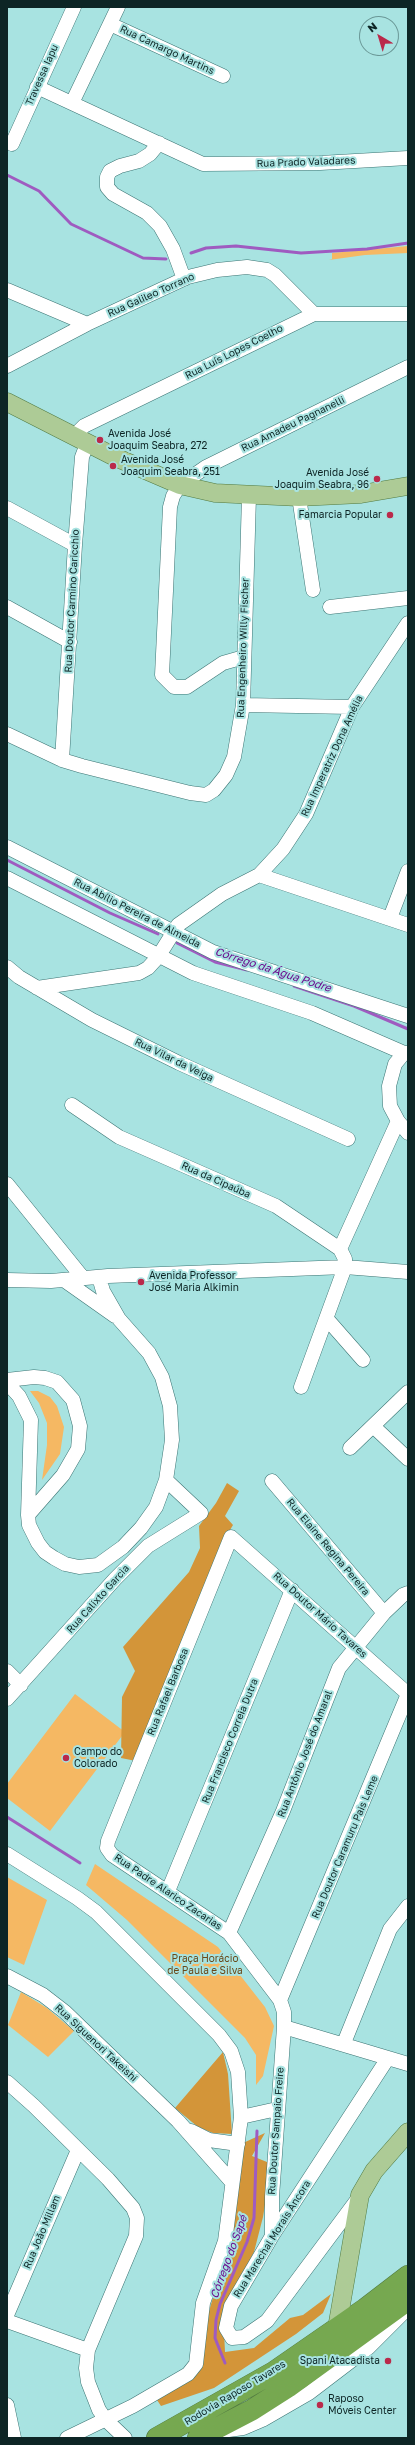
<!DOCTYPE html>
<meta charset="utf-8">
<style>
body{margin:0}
#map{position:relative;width:415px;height:2445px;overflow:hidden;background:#a8e3e1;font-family:"Golos Text",sans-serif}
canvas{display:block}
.frame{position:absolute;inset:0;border:8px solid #0d2525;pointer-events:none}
.north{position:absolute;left:359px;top:16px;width:40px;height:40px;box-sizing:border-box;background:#a8e3e1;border:1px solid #6a9796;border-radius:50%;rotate:322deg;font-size:11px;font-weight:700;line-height:16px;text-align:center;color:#0d2525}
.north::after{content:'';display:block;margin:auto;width:14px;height:18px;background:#ba294a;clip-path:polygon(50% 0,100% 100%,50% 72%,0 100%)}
</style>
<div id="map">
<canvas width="415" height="2445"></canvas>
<div class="frame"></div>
<div class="north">N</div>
</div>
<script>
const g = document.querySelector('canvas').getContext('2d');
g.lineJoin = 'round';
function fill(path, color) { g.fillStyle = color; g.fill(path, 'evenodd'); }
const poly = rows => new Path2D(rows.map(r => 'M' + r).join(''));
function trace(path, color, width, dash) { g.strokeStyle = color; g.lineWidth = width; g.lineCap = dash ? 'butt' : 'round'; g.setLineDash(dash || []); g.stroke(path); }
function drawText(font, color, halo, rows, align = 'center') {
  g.font = font + ' "Golos Text",sans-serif'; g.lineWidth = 4; g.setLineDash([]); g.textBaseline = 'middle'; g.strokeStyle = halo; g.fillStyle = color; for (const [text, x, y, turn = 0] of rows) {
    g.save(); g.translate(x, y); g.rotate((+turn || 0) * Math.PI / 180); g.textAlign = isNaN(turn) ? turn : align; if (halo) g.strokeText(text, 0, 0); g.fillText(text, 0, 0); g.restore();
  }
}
const green = poly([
 [408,246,408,253,365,255,329,260,332,259,332,253],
 [30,1391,38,1391,50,1397,57,1406,64,1427,60,1454,42,1480,47,1445,47,1423,39,1403],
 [75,1694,125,1732,50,1831,7,1798,7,1784],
 [95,1864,218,1947,265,2007,274,2026,263,2076,256,2085,256,2055,245,2038,127,1920,86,1885],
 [7,1877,47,1900,24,1965,7,1957],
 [21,1992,47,2008,74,2031,48,2057,8,2025]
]);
const forest = poly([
 [227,1483,239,1491,225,1516,233,1525,224,1540,136,1761,121,1758,122,1697,135,1671,123,1647,189,1572,200,1548,199,1526,216,1503],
 [223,2052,228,2074,232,2134,213,2133,198,2127,175,2108],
 [265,2133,252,2156,267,2162,270,2174,263,2217,254,2252,223,2311,225,2352,254,2348,290,2318,303,2315,331,2294,323,2313,296,2334,214,2388,161,2406,157,2400,203,2366,206,2321,225,2258,243,2143]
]);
const stream = poly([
 [7,175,39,191,71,224,143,258,166,259],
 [191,253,206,248,236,246,301,253,367,249,408,243],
 [7,860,110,913,158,934],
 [177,943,215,962,247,970],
 [294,986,354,1006,408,1029],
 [7,1817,80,1863],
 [225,2363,215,2338,216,2320,220,2304,247,2242,254,2218,257,2131]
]);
const minor = poly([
 [110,24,223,76],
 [37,87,203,164,320,163,408,158],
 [72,103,118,7],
 [159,143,150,154,139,161,120,166,110,171,107,177,107,187,113,194,147,213,160,226,173,249,184,279],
 [12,144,74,7],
 [7,290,87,324],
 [7,366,87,324,188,277,217,270,247,267,267,270,275,275,314,314],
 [73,437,84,426,314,314,408,314],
 [299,497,313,590],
 [7,508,75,545],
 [7,607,70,642],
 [330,607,408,598],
 [244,657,223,663,187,687,174,687,162,675,170,507,173,496,180,485,206,467,408,367],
 [243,705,352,707],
 [7,734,62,760,82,766,190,793,206,795,214,790,226,775,234,757,243,705,249,496],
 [62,760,75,545,82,457,87,444],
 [7,847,213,952,408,1016],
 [259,875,408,925],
 [7,878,193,973,312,1013,404,1053],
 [390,918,408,871],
 [7,967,19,977,92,1020,179,1063,348,1139],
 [37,988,139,973,148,968,158,957,178,925,222,894,259,875,283,849,306,814,352,707,408,623],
 [72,1105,119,1137,276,1206,340,1249,345,1259,345,1267,301,1387],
 [398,1121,408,1133],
 [7,1184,83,1278],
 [340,1249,398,1121,390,1106,389,1086,395,1064,404,1053,408,1053],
 [7,1280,51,1281,108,1276,345,1267,408,1272],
 [64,1280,115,1316],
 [327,1319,363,1360],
 [7,1380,34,1377,45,1378,57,1382,73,1400,80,1426,78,1449,63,1475,28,1515,29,1525,38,1543,45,1552,54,1558,65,1564,79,1567,98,1565,123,1547,141,1528,156,1507,166,1480,172,1440,170,1406,162,1377,149,1353,119,1319,103,1291,99,1277],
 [7,1383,19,1396,31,1420,28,1515],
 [373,1426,408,1459],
 [350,1448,408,1392],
 [272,1481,384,1613],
 [7,1671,21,1685],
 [7,1699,115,1579,148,1546,201,1513,166,1480],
 [7,1854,77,1898,96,1912,219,2035,231,2051,238,2072,241,2117,227,2226,225,2241,203,2303,196,2364,188,2374,133,2406,67,2438],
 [168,1891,292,1590],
 [229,1933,283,1811,339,1668,384,1613,403,1595,408,1593],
 [7,1976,43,1995,65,2012,178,2121,231,2181],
 [280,2000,408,1694],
 [284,2027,408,2064],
 [344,2043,390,1929,408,1906],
 [7,2082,34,2106,108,2179,133,2208,137,2218,136,2236,88,2350,86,2368,88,2382,99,2410,106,2420,125,2438],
 [241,2117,277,2109],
 [191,2131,209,2140,238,2144],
 [360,2196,267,2321,244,2337,232,2338,226,2328,231,2306,272,2236,388,2058],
 [272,2236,272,2197,284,2027,284,2012,280,2000,229,1933,112,1855,107,1848,108,1841,231,1537,408,1694],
 [7,2315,78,2150],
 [7,2321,88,2350],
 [7,2405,14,2438],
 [221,2431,243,2428,264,2419,309,2393,368,2348,408,2308]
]);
const major = poly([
 [7,402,115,457,180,485,215,493,299,497,361,494,408,486],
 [337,2328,360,2195,374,2171,408,2132]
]);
const highway = poly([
 [157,2438,274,2372,365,2309,408,2276],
 [198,2438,252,2410,288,2387,408,2300]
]);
const markers = [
 [100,440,4,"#ba294a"],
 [113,466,4,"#ba294a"],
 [377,479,4,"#ba294a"],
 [390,515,4,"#ba294a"],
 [141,1282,4,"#ba294a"],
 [66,1758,4,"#ba294a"],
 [388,2361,4,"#ba294a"],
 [320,2405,4,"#ba294a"]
];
const streetNames = [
 ["Rua Camargo Martins",167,50,25],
 ["Travessa Iapu",42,75,-66],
 ["Rua Prado Valadares",306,162,-2],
 ["Rua Galileo Torrano",151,295,-24],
 ["Rua Luís Lopes Coelho",234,352,-27],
 ["Rua Amadeu Pagnanelli",293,424,-26],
 ["Rua Doutor Carmino Caricchio",72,601,-87],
 ["Rua Engenheiro Willy Fischer",243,648,-88],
 ["Rua Imperatriz Dona Amélia",332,756,-65],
 ["Rua Abílio Pereira de Almeida",137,913,27],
 ["Rua Vilar da Veiga",174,1060,26],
 ["Rua da Cipaúba",216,1180,24],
 ["Rua Elaine Regina Pereira",328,1547,50],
 ["Rua Calixto Garcia",98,1599,-48],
 ["Rua Doutor Mário Tavares",320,1615,42],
 ["Rua Rafael Barbosa",168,1692,-68],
 ["Rua Francisco Correia Dutra",230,1741,-68],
 ["Rua Antônio José do Amaral",305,1754,-69],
 ["Rua Doutor Caramuru Pais Leme",345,1847,-67],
 ["Rua Padre Alarico Zacarias",168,1892,34],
 ["Rua Siguenori Takeishi",96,2043,43],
 ["Rua Doutor Sampaio Freire",276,2131,-86],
 ["Rua João Millam",42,2232,-67],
 ["Rua Marechal Morais Âncora",272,2239,-58],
 ["Rodovia Raposo Tavares",235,2393,-31]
];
const poiNames = [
 ["Avenida José",108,434],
 ["Joaquim Seabra, 272",108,446],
 ["Avenida José",121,460],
 ["Joaquim Seabra, 251",121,472],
 ["Avenida José",369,473,"right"],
 ["Joaquim Seabra, 96",369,485,"right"],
 ["Famarcia Popular",382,515,"right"],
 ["Avenida Professor",149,1276],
 ["José Maria Alkimin",149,1288],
 ["Campo do",74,1752],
 ["Colorado",74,1764],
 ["Spani Atacadista",380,2361,"right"],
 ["Raposo",328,2399],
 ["Móveis Center",328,2411]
];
const parkNames = [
 ["Praça Horácio",205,1959],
 ["de Paula e Silva",205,1971]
];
const waterNames = [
 ["Córrego da Água Podre",273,970,18],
 ["Córrego do Sapé",229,2257,-70]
];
fill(green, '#f5b863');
fill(forest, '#d39539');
trace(stream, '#9f5bc0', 3);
trace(minor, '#3b7473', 15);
trace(major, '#517a41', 19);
trace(highway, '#517a41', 22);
trace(minor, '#fff', 14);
trace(major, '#adcb96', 18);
trace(highway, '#76a850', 21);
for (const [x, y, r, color] of markers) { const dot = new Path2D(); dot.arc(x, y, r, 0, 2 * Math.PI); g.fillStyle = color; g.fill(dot); trace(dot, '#a8e3e1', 1.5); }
drawText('10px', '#0d2525', '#a8e3e1', streetNames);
drawText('10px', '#0d2525', '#a8e3e1', poiNames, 'left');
drawText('10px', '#69491a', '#a8e3e1', parkNames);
drawText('italic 11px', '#6a0a8e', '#a8e3e1', waterNames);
</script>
